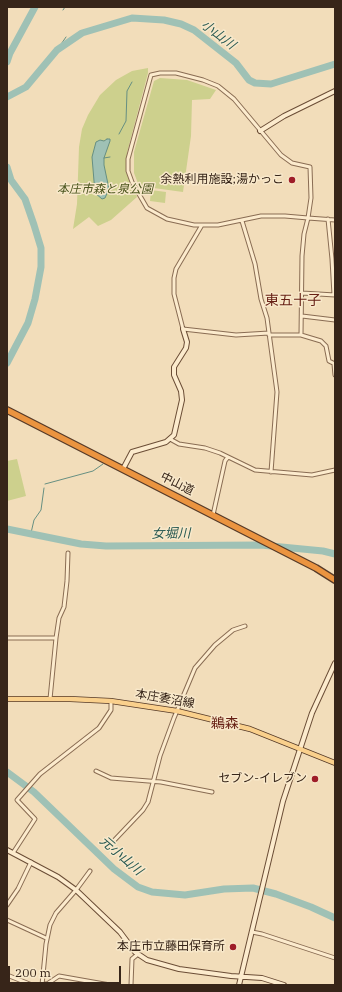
<!DOCTYPE html>
<meta charset="utf-8">
<style>
body{margin:0}
#map{position:relative;width:342px;height:992px;overflow:hidden;background:#f2ddba;font-family:"IBM Plex Serif",serif}
canvas{display:block}
.frame{position:absolute;inset:0;border:8px solid #372519;pointer-events:none}
.scale{position:absolute;left:8px;top:966px;width:113px;height:18px;box-sizing:border-box;border:2px solid #372519;border-top:0;padding-left:5px;font-size:12px;line-height:14px;white-space:nowrap;color:#372519;-webkit-text-stroke:3px #f8e8ca;paint-order:stroke}
</style>
<div id="map">
<canvas width="342" height="992"></canvas>
<div class="frame"></div>
<div class="scale">200 m</div>
</div>
<script>
const g = document.querySelector('canvas').getContext('2d');
g.lineJoin = 'round';
function fill(path, color) { g.fillStyle = color; g.fill(path, 'evenodd'); }
const poly = rows => new Path2D(rows.map(r => 'M' + r).join(''));
function trace(path, color, width, dash) { g.strokeStyle = color; g.lineWidth = width; g.lineCap = dash ? 'butt' : 'round'; g.setLineDash(dash || []); g.stroke(path); }
function drawText(font, color, halo, rows, align = 'center') {
  g.font = font + ' "IBM Plex Serif","Noto Sans JP",serif'; g.lineWidth = 3; g.setLineDash([]); g.textBaseline = 'middle'; g.strokeStyle = halo; g.fillStyle = color; for (const [text, x, y, turn = 0] of rows) {
    g.save(); g.translate(x, y); g.rotate((+turn || 0) * Math.PI / 180); g.textAlign = isNaN(turn) ? turn : align; if (halo) g.strokeText(text, 0, 0); g.fillText(text, 0, 0); g.restore();
  }
}
const green = poly([
 [148,68,148,73,127,153,127,171,137,197,111,220,98,226,89,217,73,229,77,204,79,147,82,129,88,115,100,95,116,80,132,71],
 [160,78,187,80,216,90,210,99,192,100,191,136,183,192,139,186,134,173,134,152,141,127,154,81],
 [151,190,166,192,165,203,150,201],
 [17,459,26,496,7,501,7,461]
]);
const water = poly([
 [107,139,110,139,110,141,104,158,104,165,109,189,105,198,102,199,95,193,92,157,96,142,100,140,104,141,107,139]
]);
const stream = poly([
 [63,10,65,7],
 [57,50,66,37],
 [119,134,126,121,127,91,132,82],
 [104,158,110,157],
 [7,179,10,177],
 [45,484,93,471,103,464],
 [31,533,34,520,41,510,44,488]
]);
const river = poly([
 [7,62,10,53,35,7],
 [7,97,26,87,57,50,82,33,132,18,164,20,181,24,194,30,236,63,249,80,255,83,271,84,335,64],
 [7,167,11,180,25,199,34,225,41,248,41,267,35,299,28,323,7,363],
 [7,529,81,544,106,546,261,545,323,551,335,554],
 [7,772,34,792,114,869,138,887,152,892,185,895,224,889,253,888,276,894,311,907,335,918]
]);
const street = poly([
 [328,219,332,259,334,295],
 [242,221,255,264,261,299,267,318,277,392,271,472],
 [202,225,176,269,174,278,174,294,183,329,236,335,269,333],
 [302,293,335,295],
 [302,316,335,320],
 [269,335,301,335,321,341,326,346,329,361,335,364],
 [301,335,302,256,304,234,308,218,311,198,310,167,292,163,281,155,234,99,218,86,203,80,176,73,160,73,151,75,128,159,128,171,132,182,147,208,167,219,194,225,218,225,261,216,285,216,308,218,335,220],
 [334,364,335,375],
 [170,439,179,444,205,448,220,453,255,470,312,475,335,470],
 [213,515,225,461,228,457],
 [7,638,56,638],
 [50,699,56,638,59,618,64,607,67,581,68,553],
 [96,771,111,778,161,782,212,792],
 [107,848,143,810,148,802,160,756,174,718,195,668,215,645,233,630,245,626],
 [13,853,35,819,17,800,40,774,99,728,111,710,111,701],
 [7,905,18,889,31,862],
 [7,920,46,938],
 [252,932,262,934,335,958],
 [7,975,32,985],
 [42,984,47,984,59,976,110,985],
 [42,985,46,944,50,925,56,913,76,890,90,871],
 [131,985,132,959,138,954]
]);
const secondary = poly([
 [260,131,284,116,335,91],
 [123,469,132,452,166,442,174,435,182,400,181,391,174,375,174,367,186,348,187,342,183,329],
 [7,850,58,877,76,890,120,932,135,952,147,960,179,969,231,976,262,978,284,985],
 [239,985,283,801,312,713,335,663]
]);
const primary = poly([
 [7,699,70,699,111,701,177,711,250,729,335,763]
]);
const highway = poly([
 [7,410,316,568,335,580]
]);
const markers = [
 [292,180,4,"#9e1d28"],
 [315,779,4,"#9e1d28"],
 [233,947,4,"#9e1d28"]
];
const poiNames = [
 ["余熱利用施設;湯かっこ",284,180],
 ["セブン-イレブン",307,779],
 ["本庄市立藤田保育所",225,947]
];
const parkNames = [
 ["本庄市森と泉公園",105,190]
];
const streetNames = [
 ["中山道",177,484,27],
 ["本庄妻沼線",165,699,10]
];
const waterNames = [
 ["小山川",218,35,37],
 ["女堀川",171,534,-1],
 ["元小山川",121,856,41]
];
const quarterNames = [
 ["東五十子",293,301],
 ["鵜森",225,724]
];
fill(green, '#cdd08d');
fill(water, '#9fc1b5');
trace(water, '#668f82', 1);
trace(stream, '#668f82', 1);
trace(river, '#9fc1b5', 7);
trace(street, '#896c53', 5);
trace(secondary, '#6b4d36', 6);
trace(primary, '#563a28', 6);
trace(highway, '#563a28', 8);
trace(street, '#fcebcd', 3);
trace(secondary, '#fcebcd', 4);
trace(primary, '#fad08c', 4.5);
trace(highway, '#eb9440', 5.5);
for (const [x, y, r, color] of markers) { const dot = new Path2D(); dot.arc(x, y, r, 0, 2 * Math.PI); g.fillStyle = color; g.fill(dot); trace(dot, '#f8e8ca', 1.5); }
drawText('12px', '#372519', '#f8e8ca', poiNames, 'right');
drawText('italic 12px', '#4b551e', '#f8e8ca', parkNames);
drawText('12px', '#372519', '#f8e8ca', streetNames);
drawText('italic 13px', '#275851', '#f8e8ca', waterNames);
drawText('14px', '#672015', '#f8e8ca', quarterNames);
</script>
